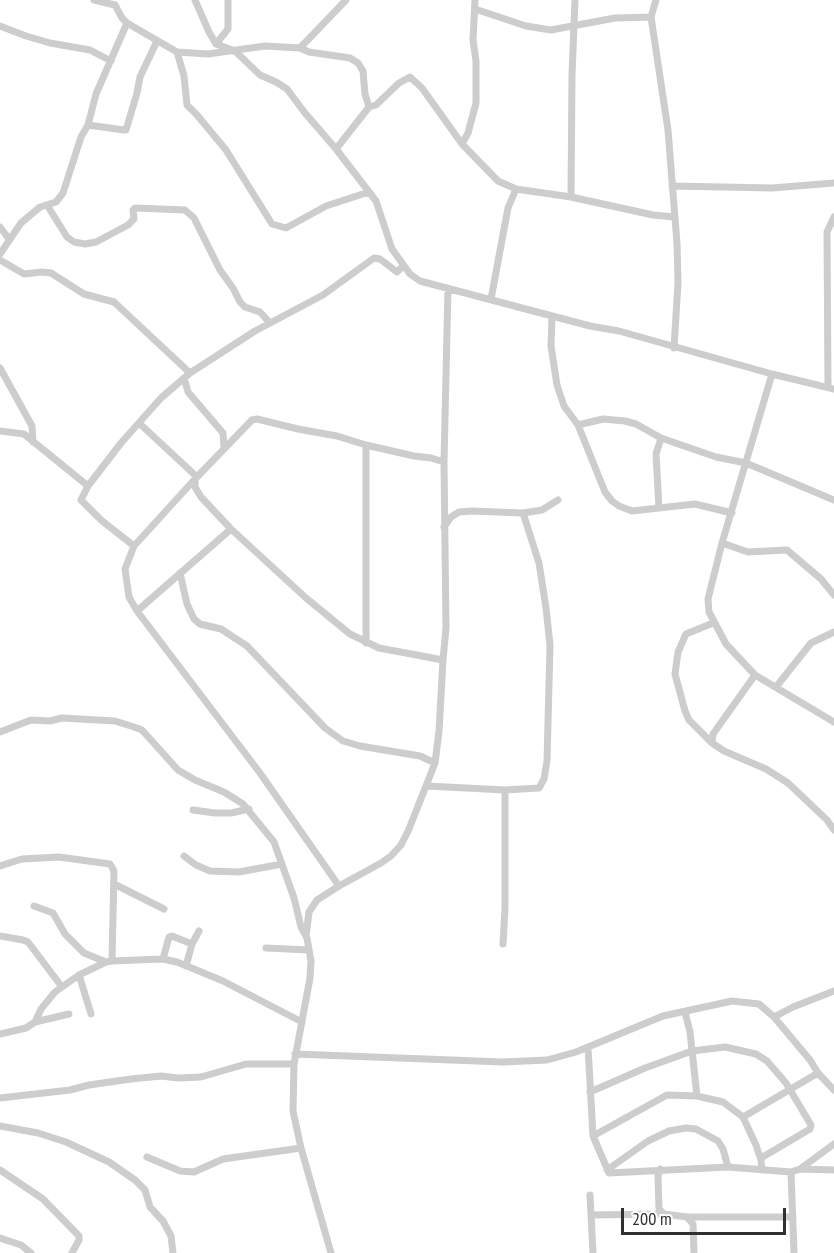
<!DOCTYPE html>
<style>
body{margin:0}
#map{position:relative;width:834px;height:1253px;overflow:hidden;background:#fff;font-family:"PT Sans Narrow",sans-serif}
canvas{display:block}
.scale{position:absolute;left:621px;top:1208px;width:165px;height:27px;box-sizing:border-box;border:3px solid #303030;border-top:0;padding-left:8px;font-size:18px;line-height:21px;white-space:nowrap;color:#303030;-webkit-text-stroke:4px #fff;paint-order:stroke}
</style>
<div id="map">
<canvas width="834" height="1253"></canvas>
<div class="scale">200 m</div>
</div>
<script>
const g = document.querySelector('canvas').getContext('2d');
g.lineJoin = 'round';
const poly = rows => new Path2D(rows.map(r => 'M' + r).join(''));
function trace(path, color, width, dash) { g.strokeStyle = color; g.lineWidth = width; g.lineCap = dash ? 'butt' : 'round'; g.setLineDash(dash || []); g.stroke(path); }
const minor = poly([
 [94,0,115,5,122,18,127,23,177,52,208,54,265,46,300,48,346,0],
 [195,0,209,32,216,44,235,51,260,75,276,82,287,89,305,113,336,149,376,201,392,249,410,274,420,281,590,326,619,331,772,374,834,389],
 [656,0,651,17,668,130,677,243,678,283,674,348],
 [475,9,526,26,551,30,615,18,651,17],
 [0,26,26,36,50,43,90,50,111,61],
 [216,44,228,29,228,0],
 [300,48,309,52,350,58,358,63,363,71,365,94,369,107,336,149],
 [177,52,184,76,187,105,197,115,226,150,272,224,286,228,326,206,369,192],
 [369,107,376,105,399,83,410,77,422,88,462,144,498,181,516,189,571,197,653,215,674,217],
 [88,125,124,130],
 [126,130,137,93,140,77,157,41],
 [462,144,468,133,476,103,476,61,473,40,475,0],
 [672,186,772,188,834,183],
 [571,197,572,75,575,0],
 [47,205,67,237,74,242,85,244,96,242,128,225,134,219,133,210,135,208,185,210,194,218,220,270,233,288,240,302,245,307,260,312,270,323],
 [0,227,9,239],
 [0,254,21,223,40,207,56,202,63,193,81,137,88,125,96,94,127,23],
 [0,260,24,274,42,272,51,273,84,294,114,302,190,373],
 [491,299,508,208,516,189],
 [552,316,551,346,557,385,564,406,578,425,605,492,612,501,619,506,632,511,695,504,732,513],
 [0,368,32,426,33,442],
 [772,374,722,543,708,599,709,612,726,644,755,675,834,722],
 [184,378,188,392,223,433,224,447],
 [828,387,827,232,834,217],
 [139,423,197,477],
 [578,425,603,419,625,421,636,424,661,438,716,457,746,463,834,500],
 [0,431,24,434,88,486],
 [195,479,195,487,201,497,231,529,306,598,350,634,379,648,443,660],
 [659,508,656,454,661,438],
 [444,527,451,517,459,512,472,511,523,513,542,510,558,500],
 [722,543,748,552,787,550,821,579,834,595],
 [134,546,101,520,81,500,88,486,121,443,161,398,190,373,255,331,323,295,374,258,380,259,397,272,403,266],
 [180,573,187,604,194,619,200,624,221,629,247,646,325,728,343,741,360,746,420,756,435,763],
 [137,611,231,529],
 [366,643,366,445],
 [755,675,713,734,712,743,724,751,766,769,788,783,827,820,834,830],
 [776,687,811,643,834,632],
 [0,732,31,720,50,721,62,718,115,721,134,727,142,730,178,770,195,780,224,792,243,804,274,842,294,898,301,927,307,938,311,961,310,978,294,1064,293,1111,301,1148,331,1253],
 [712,743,689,720,685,711,675,674,678,652,686,634,713,623],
 [427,786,505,790,505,909,503,944],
 [505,790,539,788,544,779,547,761,550,645,546,608,539,563,523,513],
 [193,810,215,813,231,813,249,809],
 [184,856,196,865,210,871,239,872,282,864],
 [0,866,22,859,59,857,110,864,114,871,112,961],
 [114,884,164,909],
 [339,886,260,773,137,611,129,597,125,569,134,546,195,479,252,420,257,419,298,429,337,436,366,445,414,456,431,458,444,462],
 [34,906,53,913,65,934,84,953,106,962],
 [0,936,23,940,28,942,62,987],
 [306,936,309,912,317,900,339,886,381,863,391,856,401,845,409,829,435,763,439,731,443,660,446,628,444,462,448,288],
 [266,948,309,950],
 [163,959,169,937,172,936,192,944],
 [186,966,192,944,199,931],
 [79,975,91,1014],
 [685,1012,690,1032,697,1096],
 [774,1017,810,1060,818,1073,834,1090],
 [35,1022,69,1014],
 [0,1034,26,1028,35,1022,41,1009,55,992,79,975,106,962,112,961,163,959,177,962,223,981,302,1022],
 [588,1047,593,1136,609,1173,728,1167,791,1172,800,1169,834,1170],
 [295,1054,503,1062,547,1060,576,1052,663,1016,732,1001,759,1004,774,1017,793,1007,834,991],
 [590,1092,645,1068,692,1051,725,1047,756,1054,767,1061,786,1083,811,1125,810,1129,761,1158],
 [0,1098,70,1090,89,1085,131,1079,161,1076,178,1078,201,1077,246,1064,294,1064],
 [743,1117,818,1073],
 [0,1126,38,1133,66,1142,109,1162,135,1180,145,1190,150,1207,163,1221,171,1236,173,1253],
 [593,1136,667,1095,697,1096,723,1102,743,1117,756,1145,761,1160,762,1170],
 [147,1157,180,1171,194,1172,223,1159,301,1148],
 [660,1169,658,1176,659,1209,664,1214,687,1217,793,1217],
 [800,1169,834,1144],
 [0,1170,43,1199,79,1236,79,1240,72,1253],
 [607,1170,648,1141,669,1131,686,1128,696,1129,718,1141,723,1149,728,1167],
 [791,1172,794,1253],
 [590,1195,593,1253],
 [591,1215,663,1214],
 [687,1217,693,1224,694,1253],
 [0,1238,21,1245,31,1253]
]);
trace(minor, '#cdcdcd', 7);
</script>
